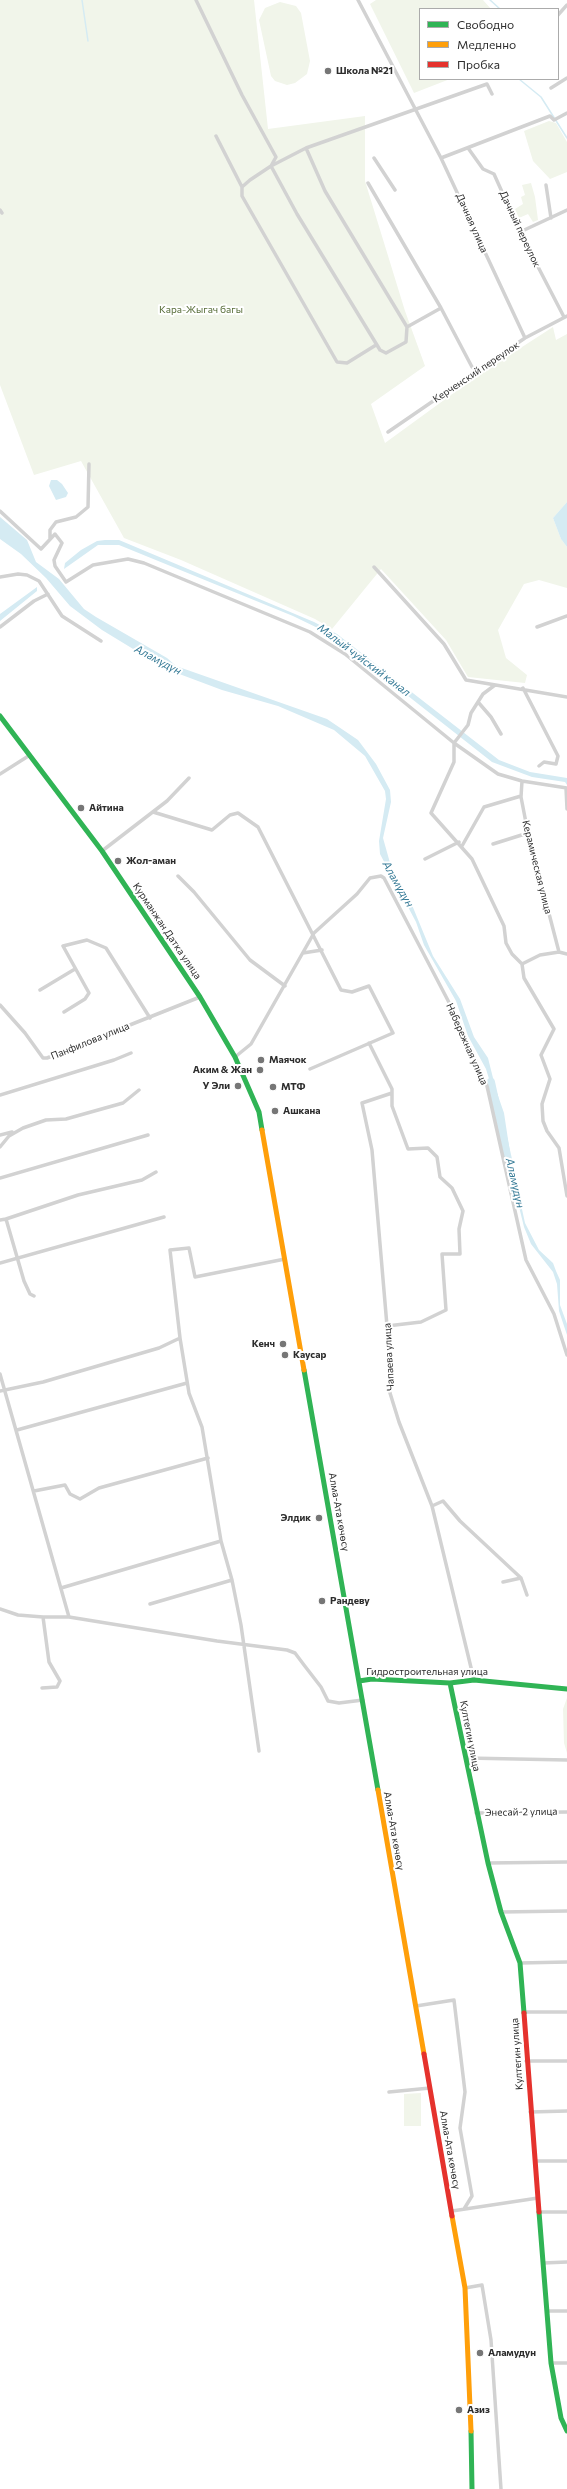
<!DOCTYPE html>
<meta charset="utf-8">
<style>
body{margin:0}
#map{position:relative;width:567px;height:2489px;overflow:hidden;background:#fff;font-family:Commissioner,sans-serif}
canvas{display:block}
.legend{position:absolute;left:419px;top:8px;width:140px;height:72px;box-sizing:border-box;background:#fff;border:1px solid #ababab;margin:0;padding:5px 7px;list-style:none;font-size:12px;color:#2d2d2d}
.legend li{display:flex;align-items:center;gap:8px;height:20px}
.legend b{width:20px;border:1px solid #ababab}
</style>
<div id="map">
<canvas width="567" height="2489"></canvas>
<ul class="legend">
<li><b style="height:5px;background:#30b455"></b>Свободно</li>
<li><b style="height:5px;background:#ff9f0a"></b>Медленно</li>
<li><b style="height:5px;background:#e5322d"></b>Пробка</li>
</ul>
</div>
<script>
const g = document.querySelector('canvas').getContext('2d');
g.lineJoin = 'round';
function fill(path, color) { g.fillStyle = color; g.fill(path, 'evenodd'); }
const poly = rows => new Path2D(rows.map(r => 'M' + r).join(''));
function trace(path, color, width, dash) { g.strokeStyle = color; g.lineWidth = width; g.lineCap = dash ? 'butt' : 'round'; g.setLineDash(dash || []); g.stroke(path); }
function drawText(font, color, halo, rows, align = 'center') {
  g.font = font + ' Commissioner,sans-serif'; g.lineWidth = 4; g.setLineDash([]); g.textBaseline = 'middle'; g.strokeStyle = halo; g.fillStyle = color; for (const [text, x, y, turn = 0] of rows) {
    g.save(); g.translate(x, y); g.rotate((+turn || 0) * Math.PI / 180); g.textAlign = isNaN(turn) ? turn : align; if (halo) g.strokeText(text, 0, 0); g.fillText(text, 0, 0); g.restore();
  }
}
const green = poly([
 [0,0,254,0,268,129,365,116,365,181,405,311,425,366,371,404,385,443,477,376,553,327,556,340,567,334,567,502,553,518,561,539,567,547,567,588,539,580,524,584,498,630,506,658,527,675,525,683,468,677,446,640,381,569,332,629,315,619,181,560,124,538,81,461,34,475,0,385],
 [376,0,483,0,491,9,420,9,420,79,450,79,414,93,370,4],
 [280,2,296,6,301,13,310,61,307,74,295,83,287,85,275,81,271,76,259,20,265,8],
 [549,121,556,123,567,142,567,172,550,179,533,161,524,131],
 [531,183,535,197,538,220,533,222,528,214,519,218,515,209,523,204,521,197,525,195,522,185],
 [567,1698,567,1753,564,1743,563,1709],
 [421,2093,421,2126,404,2126,404,2094]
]);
const water = poly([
 [51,480,57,480,62,484,68,493,66,497,56,500,49,486],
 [567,502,567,547,561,539,553,518],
 [0,517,27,540,36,562,59,579,84,609,96,617,167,658,176,666,327,719,358,740,376,764,390,790,391,802,383,838,392,870,412,905,433,956,460,999,474,1037,488,1058,496,1090,504,1113,511,1159,525,1223,539,1250,553,1263,556,1271,560,1280,560,1305,567,1324,567,1335,559,1311,557,1284,553,1272,531,1244,524,1227,508,1162,505,1131,486,1069,468,1036,456,1001,424,945,416,922,380,854,379,841,386,799,385,791,365,756,334,730,278,706,222,690,166,669,102,630,70,606,46,578,21,554,0,539],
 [105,540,119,540,314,622,337,634,499,760,530,772,567,778,567,785,565,782,532,777,492,762,328,633,293,616,119,545,98,545,64,569,65,563,81,550,97,541],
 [37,587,37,591,0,621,0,614]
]);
const stream = poly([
 [82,0,88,41],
 [490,0,500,9],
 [519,79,541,97,567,138]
]);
const river = poly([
 [491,1082,509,1164]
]);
const street = poly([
 [196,0,242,95,276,157,271,166,250,180,242,187],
 [358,0,441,158,525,338],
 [558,15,567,5],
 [551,88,567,78],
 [216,136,242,187,242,196,337,362,347,363,376,345],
 [306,148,271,166,297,214,380,350,386,353,406,342,407,327],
 [468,148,483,169,494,174,520,232,564,317],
 [374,158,395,190],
 [441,158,550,116,554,120,567,113],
 [368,183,441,308,472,367,478,371],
 [546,185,551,218],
 [0,210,2,213],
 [520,232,567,210],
 [441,308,407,327,325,191,306,148,487,84,492,94],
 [388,432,525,338,567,316],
 [0,511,41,549,55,534,62,543,54,560,55,566,66,582,93,565,128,559,144,563,310,632,345,654,454,743,498,774,522,781,567,788],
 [50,538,50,530,56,522,76,517,88,507,89,464],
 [374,567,444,644,466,680,567,697],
 [0,577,18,574,27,575,39,581,62,616,101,641],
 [0,627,34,601,48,594],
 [537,627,567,616],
 [495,685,483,694,471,713,468,725,454,743,454,762,431,813,472,859,504,926,506,943,512,954,522,964,524,978,554,1029,541,1055,550,1079,542,1104,543,1121,547,1131,559,1148,567,1196],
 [523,688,558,756,556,764,544,762,539,766],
 [478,702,491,717,501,734],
 [0,774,30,755],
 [522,781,521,797,528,833,559,952],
 [566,788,567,809],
 [153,812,212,830,230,815,238,813,258,827,341,990,352,992,369,986,393,1033,310,1069],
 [493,844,528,833],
 [462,846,484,807,521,796],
 [102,851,167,801,189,778],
 [425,859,459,842],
 [178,876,194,892,250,960,285,986],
 [303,953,322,950],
 [522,964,540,955,559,952,567,954],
 [40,990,75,969],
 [0,1005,25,1033,43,1058,47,1058,200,997],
 [64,1012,85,999,89,993,63,946,87,940,106,948,150,1018],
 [369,1043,392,1089,392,1106,408,1149,428,1148,437,1157,440,1177,452,1188,463,1211,459,1229,460,1254,442,1254,446,1310,421,1322,387,1326],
 [235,1057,251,1044,314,933,357,894,370,878,381,876,384,878,454,1012,487,1086,526,1260,554,1314,567,1355],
 [392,1093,362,1103,372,1150,387,1326,390,1393,399,1422,432,1506,474,1680],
 [0,1095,114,1060,131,1053],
 [0,1135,12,1132],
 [0,1147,9,1136,23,1128,46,1120,66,1119,123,1103,139,1090],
 [0,1178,148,1135],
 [6,1219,78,1195,142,1180,156,1172],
 [0,1220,6,1219,24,1281,30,1294,34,1296],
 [0,1263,164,1217],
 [0,1374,69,1617],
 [0,1391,43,1382,159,1348,180,1338],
 [17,1430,187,1383],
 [34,1491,65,1485,70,1494,80,1499,99,1488,208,1458],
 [432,1506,443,1501,460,1521,521,1578,527,1595],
 [221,1541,202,1427,189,1393,180,1338,170,1250,189,1248,195,1277,285,1259],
 [503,1582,521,1578],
 [61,1588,221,1541,232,1580],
 [150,1604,232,1580,241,1625,259,1751],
 [0,1609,18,1615,43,1617,49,1662,60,1681,57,1687,42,1688],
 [43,1617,69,1617,217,1641,287,1650,295,1653,304,1665,321,1687,328,1701,339,1703,363,1700],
 [466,1758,567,1760],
 [476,1813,567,1812],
 [488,1863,567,1862],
 [501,1912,567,1911],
 [520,1963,567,1962],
 [416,2006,454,2000,465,2092,460,2128,472,2196,464,2209],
 [524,2012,567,2012],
 [526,2061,567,2061],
 [389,2092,430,2088],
 [530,2112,567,2111],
 [535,2161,567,2161],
 [452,2211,538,2198],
 [539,2212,567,2212],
 [543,2263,567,2262],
 [465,2288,482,2285,491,2340,501,2489],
 [547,2311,567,2311],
 [551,2363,567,2363]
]);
const fast = poly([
 [0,716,102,851,200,997,235,1057,259,1112,262,1130],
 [304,1370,378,1790],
 [359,1681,372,1679,450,1683,474,1680,567,1689],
 [450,1683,488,1863,501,1912,520,1963,524,2013],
 [539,2212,551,2363,561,2418,567,2431],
 [471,2431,472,2489]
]);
const slow = poly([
 [262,1130,304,1370],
 [378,1790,424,2054],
 [452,2216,465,2288,471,2431]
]);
const jam = poly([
 [524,2013,539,2212],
 [424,2054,452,2216]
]);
const markers = [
 [328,71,4,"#767676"],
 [81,808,4,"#767676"],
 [118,861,4,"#767676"],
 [261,1060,4,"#767676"],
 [260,1070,4,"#767676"],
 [238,1086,4,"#767676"],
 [273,1087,4,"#767676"],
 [275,1111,4,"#767676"],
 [283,1344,4,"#767676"],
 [285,1355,4,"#767676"],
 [319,1518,4,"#767676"],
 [322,1601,4,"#767676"],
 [480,2353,4,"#767676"],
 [459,2410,4,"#767676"]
];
const poiNames = [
 ["Школа №21",336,71],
 ["Айтина",89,808],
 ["Жол-аман",126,861],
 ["Маячок",269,1060],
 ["Аким & Жан",252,1070,"right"],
 ["У Эли",230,1086,"right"],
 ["МТФ",281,1087],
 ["Ашкана",283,1111],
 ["Кенч",275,1344,"right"],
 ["Каусар",293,1355],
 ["Элдик",311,1518,"right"],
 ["Рандеву",330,1601],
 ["Аламудун",488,2353],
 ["Азиз",467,2410]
];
const streetNames = [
 ["Дачная улица",472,223,66],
 ["Дачный переулок",520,229,65],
 ["Керченский переулок",476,372,-34],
 ["Керамическая улица",537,867,76],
 ["Курманжан Датка улица",167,931,56],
 ["Панфилова улица",90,1041,-22],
 ["Набережная улица",467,1044,66],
 ["Чапаева улица",389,1357,-93],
 ["Алма-Ата көчөсү",339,1512,80],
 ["Гидростроительная улица",427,1672],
 ["Култегин улица",470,1736,79],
 ["Энесай-2 улица",521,1812,-1],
 ["Алма-Ата көчөсү",394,1831,80],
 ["Култегин улица",517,2054,-94],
 ["Алма-Ата көчөсү",450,2150,80]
];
const parkNames = [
 ["Кара-Жыгач багы",201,310]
];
const waterNames = [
 ["Аламүдүн",158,660,28],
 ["Малый чуйский канал",364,660,37],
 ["Аламүдүн",398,884,60],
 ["Аламүдүн",515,1183,77]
];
fill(green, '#f1f5ea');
fill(water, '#d5ebf3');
trace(stream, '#d5ebf3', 1.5);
trace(river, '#d5ebf3', 8);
trace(street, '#d2d2d2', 3.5);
trace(fast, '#30b455', 5);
trace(slow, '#ff9f0a', 5);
trace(jam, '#e5322d', 5);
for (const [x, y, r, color] of markers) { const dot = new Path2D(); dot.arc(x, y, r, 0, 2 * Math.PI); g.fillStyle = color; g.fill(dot); trace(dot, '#fff', 1.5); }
drawText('bold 10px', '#2d2d2d', '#fff', poiNames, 'left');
drawText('10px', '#2d2d2d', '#fff', streetNames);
drawText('10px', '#566c37', '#fff', parkNames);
drawText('italic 11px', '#357a96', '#fff', waterNames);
</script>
